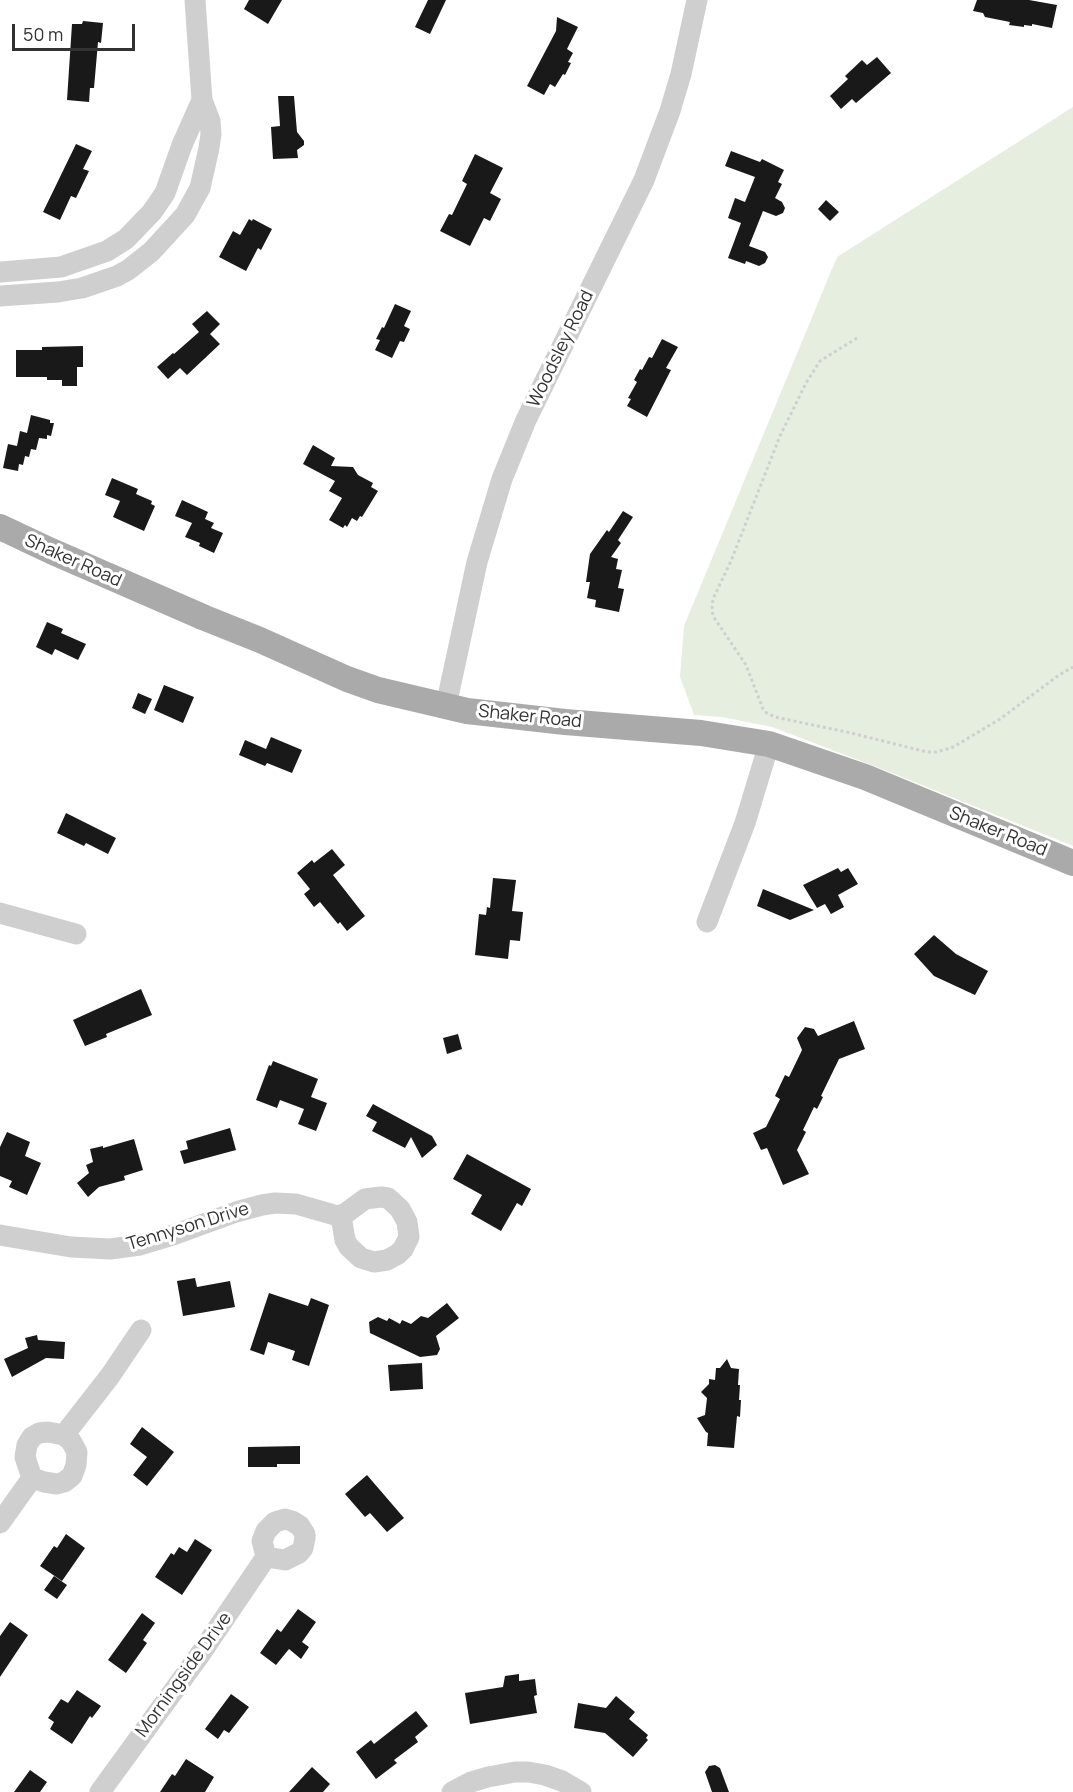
<!DOCTYPE html>
<style>
body{margin:0}
#map{position:relative;width:1073px;height:1792px;overflow:hidden;background:#fff;font-family:Manrope,sans-serif}
canvas{display:block}
.scale{position:absolute;left:12px;top:24px;width:123px;height:27px;box-sizing:border-box;border:3px solid #323232;border-top:0;padding-left:8px;font-size:18px;line-height:21px;white-space:nowrap;color:#323232;-webkit-text-stroke:4px #fff;paint-order:stroke}
</style>
<div id="map">
<canvas width="1073" height="1792"></canvas>
<div class="scale">50 m</div>
</div>
<script>
const g = document.querySelector('canvas').getContext('2d');
g.lineJoin = 'round';
function fill(path, color) { g.fillStyle = color; g.fill(path, 'evenodd'); }
const poly = rows => new Path2D(rows.map(r => 'M' + r).join(''));
function trace(path, color, width, dash) { g.strokeStyle = color; g.lineWidth = width; g.lineCap = dash ? 'butt' : 'round'; g.setLineDash(dash || []); g.stroke(path); }
function drawText(font, color, halo, rows, align = 'center') {
  g.font = font + ' Manrope,sans-serif'; g.lineWidth = 6; g.setLineDash([]); g.textBaseline = 'middle'; g.strokeStyle = halo; g.fillStyle = color; for (const [text, x, y, turn = 0] of rows) {
    g.save(); g.translate(x, y); g.rotate((+turn || 0) * Math.PI / 180); g.textAlign = isNaN(turn) ? turn : align; if (halo) g.strokeText(text, 0, 0); g.fillText(text, 0, 0); g.restore();
  }
}
const green = poly([
 [1073,107,1073,846,887,771,772,727,722,717,694,715,680,677,684,626,837,257]
]);
const building = poly([
 [249,0,282,0,268,24,244,9],
 [428,0,446,0,430,34,415,27],
 [977,0,1029,0,1057,5,1052,28,1032,24,1032,26,1024,25,1024,27,1009,25,1010,22,985,17,983,13,973,11],
 [557,17,578,27,567,49,573,53,568,62,571,63,565,75,563,74,555,87,550,84,544,95,527,86,556,31],
 [83,21,103,23,101,43,98,42,94,88,90,88,89,102,67,100,72,24,82,24],
 [877,57,891,73,856,103,852,99,841,109,830,96,848,79,845,76,862,60,867,65],
 [278,96,294,96,297,132,304,141,304,145,297,150,298,158,273,159,271,127,280,126],
 [76,144,92,151,83,169,89,171,76,198,71,196,60,220,43,212],
 [731,151,760,162,762,159,784,170,778,182,782,184,775,198,782,202,785,208,783,213,776,216,763,211,749,246,765,252,768,257,765,263,759,266,746,261,745,264,728,258,741,223,728,218,735,198,745,202,755,177,725,166],
 [475,154,503,168,490,193,501,199,490,221,484,218,470,246,440,231,449,214,452,215,467,184,462,181],
 [826,200,839,212,830,221,818,209],
 [249,219,252,221,253,219,272,229,261,250,258,248,246,271,219,257,233,231,240,235],
 [395,304,411,311,404,326,410,329,404,342,400,341,392,358,375,350,380,340,376,339,382,327,384,328],
 [207,311,220,324,210,334,220,344,187,375,180,368,168,379,157,367,173,353,174,354,199,332,192,324],
 [662,339,678,347,666,368,671,370,647,417,627,406,631,399,628,398,637,382,634,380,640,369,642,370,649,357,652,358],
 [83,346,83,367,77,367,77,386,62,386,62,380,47,380,47,377,16,377,16,350,42,350,42,347],
 [31,415,50,420,50,423,54,423,51,436,47,435,47,439,39,438,36,450,31,449,29,457,25,456,23,465,19,464,18,471,3,468,8,444,17,446,20,431,27,433],
 [313,445,335,458,331,466,353,467,358,475,373,483,371,487,378,491,362,517,360,516,357,521,352,518,347,527,345,525,343,528,329,520,342,498,329,491,335,481,303,464],
 [112,478,138,489,136,494,152,501,151,504,155,506,144,531,113,517,120,501,105,495],
 [182,500,208,512,205,519,214,523,211,528,223,533,214,553,199,546,200,543,185,537,192,523,175,516],
 [623,511,633,517,618,540,621,543,611,557,618,559,616,569,622,570,618,588,624,589,619,612,595,607,596,600,587,598,590,582,586,582,590,554,607,530,609,532],
 [47,622,63,629,61,633,86,644,78,660,55,649,52,655,36,647],
 [164,685,194,697,183,723,154,710],
 [138,693,152,699,145,714,132,708],
 [271,737,302,750,292,773,267,763,265,766,239,755,245,740,266,749],
 [66,813,116,838,108,854,86,843,84,846,57,833],
 [332,849,345,865,333,875,365,916,347,931,340,922,338,924,320,902,314,907,304,894,310,889,297,873,312,860,314,863],
 [838,868,841,872,848,868,858,884,838,895,844,907,831,914,825,904,817,908,803,885],
 [493,878,516,880,512,911,523,912,520,941,510,940,508,959,475,955,479,914,486,915,487,907,490,908],
 [763,889,814,910,790,920,757,906],
 [934,935,956,954,988,971,975,995,934,976,914,954],
 [141,989,152,1015,106,1034,107,1037,85,1046,73,1020],
 [854,1021,865,1049,839,1059,821,1096,823,1097,817,1109,814,1107,803,1130,806,1132,797,1150,809,1174,783,1185,767,1148,761,1150,753,1133,766,1127,780,1099,775,1096,785,1075,789,1077,802,1050,797,1038,805,1027,814,1029,818,1036],
 [458,1034,462,1049,447,1054,443,1038],
 [273,1061,318,1079,311,1097,327,1103,316,1131,298,1124,304,1109,280,1100,277,1108,256,1100,269,1065,271,1066],
 [373,1104,432,1136,437,1145,422,1158,411,1137,405,1148,372,1131,377,1122,366,1116],
 [230,1128,236,1150,184,1164,180,1151,188,1149,186,1141],
 [7,1132,30,1142,25,1156,41,1163,27,1195,9,1187,12,1181,0,1176,0,1147],
 [134,1139,143,1170,124,1176,125,1180,99,1187,88,1197,77,1183,89,1173,86,1165,93,1162,90,1149,103,1146,103,1148],
 [467,1154,531,1189,522,1206,517,1203,501,1231,471,1214,482,1195,453,1179],
 [195,1278,197,1287,230,1281,235,1307,183,1316,177,1281],
 [269,1293,308,1306,311,1298,329,1305,309,1366,292,1360,295,1351,268,1342,264,1355,250,1350],
 [447,1303,459,1318,436,1336,440,1349,437,1355,420,1357,370,1333,369,1322,378,1317,387,1321,389,1318,400,1324,402,1320,411,1324,421,1316,428,1318],
 [37,1335,38,1340,65,1342,64,1359,46,1358,12,1377,4,1359,28,1348,25,1338],
 [727,1359,731,1368,739,1369,738,1385,740,1385,739,1400,741,1400,740,1417,737,1416,734,1448,707,1446,708,1433,706,1432,697,1418,705,1415,707,1398,701,1392,709,1384,709,1379,715,1380,716,1368,720,1368],
 [422,1363,423,1389,390,1391,388,1365],
 [142,1427,174,1452,147,1486,133,1475,147,1457,130,1444],
 [300,1446,300,1464,277,1464,277,1467,248,1467,248,1447],
 [367,1475,404,1518,387,1532,370,1513,365,1517,345,1494],
 [66,1534,85,1548,62,1581,40,1566,54,1546,57,1548],
 [195,1539,212,1550,182,1595,155,1577,171,1553,174,1555,179,1547,187,1552],
 [54,1576,67,1585,57,1599,44,1590],
 [298,1609,316,1622,302,1642,309,1647,301,1659,289,1649,276,1665,260,1653,277,1629,281,1632],
 [142,1613,155,1623,143,1640,147,1643,126,1673,108,1660],
 [10,1622,28,1635,0,1677,0,1636],
 [519,1674,519,1681,535,1679,537,1695,534,1696,537,1713,470,1724,465,1693,503,1687,505,1676],
 [77,1690,101,1706,92,1718,90,1716,72,1744,50,1729,54,1722,48,1718,61,1699,68,1703],
 [231,1694,249,1707,229,1733,224,1730,218,1739,205,1729],
 [616,1696,635,1712,629,1719,648,1735,646,1738,648,1740,633,1757,605,1733,574,1728,578,1703,606,1708],
 [416,1711,428,1726,415,1737,418,1742,394,1760,397,1763,376,1779,356,1752,371,1740,374,1744],
 [186,1759,214,1777,205,1792,160,1792,172,1774,175,1776],
 [715,1765,720,1768,729,1792,712,1792,705,1772,709,1766],
 [312,1767,330,1784,323,1792,289,1792],
 [30,1770,47,1782,40,1792,14,1792]
]);
const path = poly([
 [857,338,820,361,806,383,780,436,731,561,713,599,712,607,713,616,746,665,763,709,765,712,775,717,851,733,927,752,936,752,951,748,960,743,1000,719,1059,675,1073,667]
]);
const minor = poly([
 [0,272,61,267,107,251,126,239,152,212,165,193,182,145,202,100],
 [0,296,58,292,82,288,117,276,128,270,151,252,185,215,200,188,209,148,211,134,210,121,202,100,195,0],
 [446,706,477,562,502,479,526,420,644,180,670,111,681,74,697,0],
 [0,913,76,934],
 [707,922,745,823,769,744],
 [381,1197,388,1198,400,1209,407,1222,409,1237,403,1249,398,1254,387,1260,374,1262,361,1258,349,1247,345,1240,342,1222,338,1216,346,1213,365,1199,381,1197],
 [0,1235,71,1247,110,1249,140,1245,176,1234,236,1212,262,1205,275,1203,296,1204,338,1216],
 [32,1478,25,1457,27,1445,32,1437,39,1433,48,1432,64,1435],
 [0,1523,32,1478,44,1482,57,1484,64,1482,72,1476,76,1465,77,1452,71,1441,64,1435,110,1376,141,1330],
 [100,1792,199,1656,266,1557,262,1541,266,1531,275,1522,285,1519,292,1521,300,1526,305,1534,305,1538,303,1548,299,1553,285,1560,266,1557],
 [452,1792,471,1782,488,1777,515,1772,528,1772,545,1775,562,1781,581,1792]
]);
const major = poly([
 [0,527,51,551,205,618,260,640,347,679,378,690,467,711,565,722,701,733,769,744,865,777,1073,863]
]);
const streetNames = [
 ["Woodsley Road",561,349,-64],
 ["Shaker Road",73,561,24],
 ["Shaker Road",530,717,6],
 ["Shaker Road",998,832,22],
 ["Tennyson Drive",188,1227,-17],
 ["Morningside Drive",184,1675,-54]
];
fill(green, '#e6eee0');
fill(building, '#191919');
trace(path, '#cfcfcf', 3, [3, 3]);
trace(minor, '#cfcfcf', 21);
trace(major, '#aaa', 26);
drawText('18px', '#323232', '#fff', streetNames);
</script>
